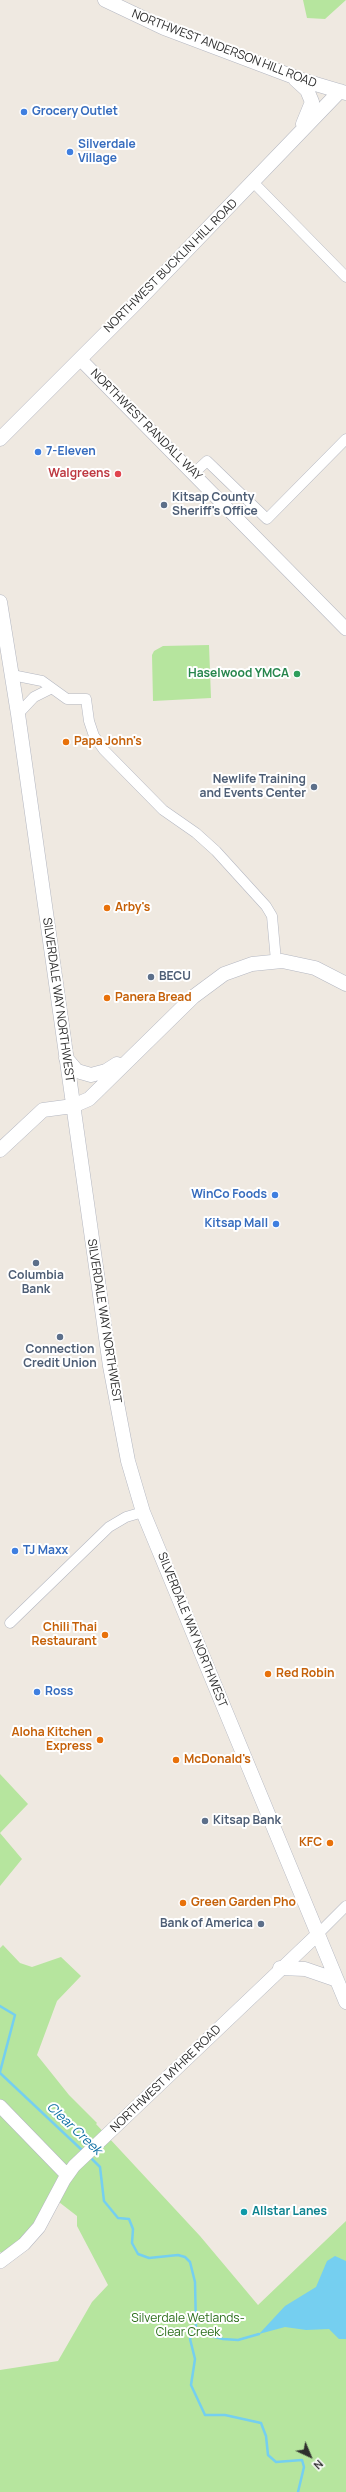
<!DOCTYPE html>
<style>
body{margin:0}
#map{position:relative;width:346px;height:2492px;overflow:hidden;background:#efe9e1;font-family:Manrope,sans-serif}
canvas{display:block}
.north{position:absolute;left:290px;top:2436px;width:40px;height:40px;-webkit-text-stroke:3px #fff;paint-order:stroke;rotate:136deg;font-size:11px;font-weight:700;line-height:16px;text-align:center;color:#2e2e2e}
.north::after{content:'';display:block;margin:auto;width:14px;height:18px;background:#2e2e2e;clip-path:polygon(50% 0,100% 100%,50% 72%,0 100%)}
</style>
<div id="map">
<canvas width="346" height="2492"></canvas>
<div class="north">N</div>
</div>
<script>
const g = document.querySelector('canvas').getContext('2d');
g.lineJoin = 'round';
function fill(path, color) { g.fillStyle = color; g.fill(path, 'evenodd'); }
const poly = rows => new Path2D(rows.map(r => 'M' + r).join(''));
function trace(path, color, width, dash) { g.strokeStyle = color; g.lineWidth = width; g.lineCap = dash ? 'butt' : 'round'; g.setLineDash(dash || []); g.stroke(path); }
function drawText(font, color, halo, rows, align = 'center') {
  g.font = font + ' Manrope,sans-serif'; g.lineWidth = 4; g.setLineDash([]); g.textBaseline = 'middle'; g.strokeStyle = halo; g.fillStyle = color; for (const [text, x, y, turn = 0] of rows) {
    g.save(); g.translate(x, y); g.rotate((+turn || 0) * Math.PI / 180); g.textAlign = isNaN(turn) ? turn : align; if (halo) g.strokeText(text, 0, 0); g.fillText(text, 0, 0); g.restore();
  }
}
const green = poly([
 [303,0,346,0,325,19,307,18],
 [209,645,211,698,153,701,152,655,154,651,163,646],
 [0,1774,28,1804,0,1833,22,1859,0,1886],
 [3,1945,20,1963,32,1967,61,1957,81,1976,57,2001,37,2055,69,2095,97,2123,96,2124,200,2236,258,2305,346,2221,346,2492,0,2492,0,2370,58,2361,92,2302,108,2285,77,2226,77,2216,55,2199,7,2257,0,2252,0,1948]
]);
const water = poly([
 [335,2256,346,2261,346,2339,339,2339,329,2329,306,2330,285,2327,259,2334,285,2306,316,2287,327,2261]
]);
const stream = poly([
 [0,2006,15,2015,0,2072],
 [0,2073,84,2152],
 [89,2156,100,2167,104,2201,118,2218,129,2219,133,2229,132,2243,138,2254,149,2258,178,2255,185,2257,190,2262,195,2282,196,2328,190,2339,195,2359,191,2385,205,2415,225,2415,261,2423,266,2436,268,2455,276,2462,302,2460,304,2467,298,2492],
 [195,2332,223,2339,238,2340,259,2334]
]);
const minor = poly([
 [253,182,346,277],
 [194,473,207,461,267,519,346,439],
 [12,675,42,681,67,699,86,699,89,721,94,736,104,750,163,810,196,833,216,851,266,906,272,916,276,961],
 [18,714,34,697,50,689],
 [10,1623,109,1527,126,1517,143,1512],
 [317,1935,346,1906]
]);
const tertiary = poly([
 [80,359,346,629],
 [0,2106,67,2175],
 [0,2262,24,2244,39,2227,64,2180,74,2166,317,1935]
]);
const secondary = poly([
 [105,0,164,28,302,80,346,93],
 [295,79,307,90,312,102,303,124],
 [0,439,134,305,340,91],
 [0,602,18,714,110,1366,128,1461,143,1512,346,2002],
 [66,1058,77,1071,91,1075,106,1071,117,1064],
 [0,1150,43,1110,73,1106,89,1099,193,997,224,974,252,964,282,961,315,968,346,984],
 [280,1968,305,1969,337,1980]
]);
const markers = [
 [24,112,4,"#3f7fe0"],
 [70,152,4,"#3f7fe0"],
 [38,452,4,"#3f7fe0"],
 [118,474,4,"#e0444e"],
 [164,505,4,"#5c6f8a"],
 [297,674,4,"#2e9e5b"],
 [66,742,4,"#e8710a"],
 [314,787,4,"#5c6f8a"],
 [107,908,4,"#e8710a"],
 [151,977,4,"#5c6f8a"],
 [107,998,4,"#e8710a"],
 [275,1195,4,"#3f7fe0"],
 [276,1224,4,"#3f7fe0"],
 [36,1263,4,"#5c6f8a"],
 [60,1337,4,"#5c6f8a"],
 [15,1551,4,"#3f7fe0"],
 [105,1635,4,"#e8710a"],
 [268,1674,4,"#e8710a"],
 [37,1692,4,"#3f7fe0"],
 [100,1740,4,"#e8710a"],
 [176,1760,4,"#e8710a"],
 [205,1821,4,"#5c6f8a"],
 [330,1843,4,"#e8710a"],
 [183,1903,4,"#e8710a"],
 [261,1924,4,"#5c6f8a"],
 [244,2212,4,"#0f9aa8"]
];
const streetNames = [
 ["NORTHWEST ANDERSON HILL ROAD",224,49,21],
 ["NORTHWEST BUCKLIN HILL ROAD",171,266,-45],
 ["NORTHWEST RANDALL WAY",146,425,45],
 ["SILVERDALE WAY NORTHWEST",58,1000,82],
 ["SILVERDALE WAY NORTHWEST",104,1321,81],
 ["SILVERDALE WAY NORTHWEST",192,1630,68],
 ["NORTHWEST MYHRE ROAD",166,2079,-44]
];
const shopNames = [
 ["Grocery Outlet",32,112],
 ["Silverdale",78,145],
 ["Village",78,159],
 ["7-Eleven",46,452],
 ["WinCo Foods",267,1195,"right"],
 ["Kitsap Mall",268,1224,"right"],
 ["TJ Maxx",23,1551],
 ["Ross",45,1692]
];
const healthNames = [
 ["Walgreens",110,474]
];
const serviceNames = [
 ["Kitsap County",172,498],
 ["Sheriff's Office",172,512],
 ["Newlife Training",306,780,"right"],
 ["and Events Center",306,794,"right"],
 ["BECU",159,977],
 ["Columbia",36,1276,"center"],
 ["Bank",36,1290,"center"],
 ["Connection",60,1350,"center"],
 ["Credit Union",60,1364,"center"],
 ["Kitsap Bank",213,1821],
 ["Bank of America",253,1924,"right"]
];
const leisureNames = [
 ["Haselwood YMCA",289,674]
];
const foodNames = [
 ["Papa John's",74,742],
 ["Arby's",115,908],
 ["Panera Bread",115,998],
 ["Chili Thai",97,1628,"right"],
 ["Restaurant",97,1642,"right"],
 ["Red Robin",276,1674],
 ["Aloha Kitchen",92,1733,"right"],
 ["Express",92,1747,"right"],
 ["McDonald's",184,1760],
 ["KFC",322,1843,"right"],
 ["Green Garden Pho",191,1903]
];
const cultureNames = [
 ["Allstar Lanes",252,2212]
];
const parkNames = [
 ["Silverdale Wetlands-",188,2319],
 ["Clear Creek",188,2333]
];
const waterNames = [
 ["Clear Creek",74,2129,43]
];
fill(green, '#b6e59e');
fill(water, '#75cff0');
trace(stream, '#75cff0', 2.5);
trace(minor, '#b4b7c1', 11);
trace(tertiary, '#b4b7c1', 14);
trace(secondary, '#b4b7c1', 15);
trace(minor, '#fff', 10);
trace(tertiary, '#fff', 13);
trace(secondary, '#fff', 14);
for (const [x, y, r, color] of markers) { const dot = new Path2D(); dot.arc(x, y, r, 0, 2 * Math.PI); g.fillStyle = color; g.fill(dot); trace(dot, '#fff', 1.5); }
drawText('12px', '#2e2e2e', '#fff', streetNames);
drawText('bold 12px', '#366cbe', '#fff', shopNames, 'left');
drawText('bold 12px', '#be3a42', '#fff', healthNames, 'right');
drawText('bold 12px', '#4e5e75', '#fff', serviceNames, 'left');
drawText('bold 12px', '#27864d', '#fff', leisureNames, 'right');
drawText('bold 12px', '#c56008', '#fff', foodNames, 'left');
drawText('bold 12px', '#0d838f', '#fff', cultureNames, 'left');
drawText('12px', '#2c6e1b', '#fff', parkNames);
drawText('italic 13px', '#0d6fa3', '#fff', waterNames);
</script>
